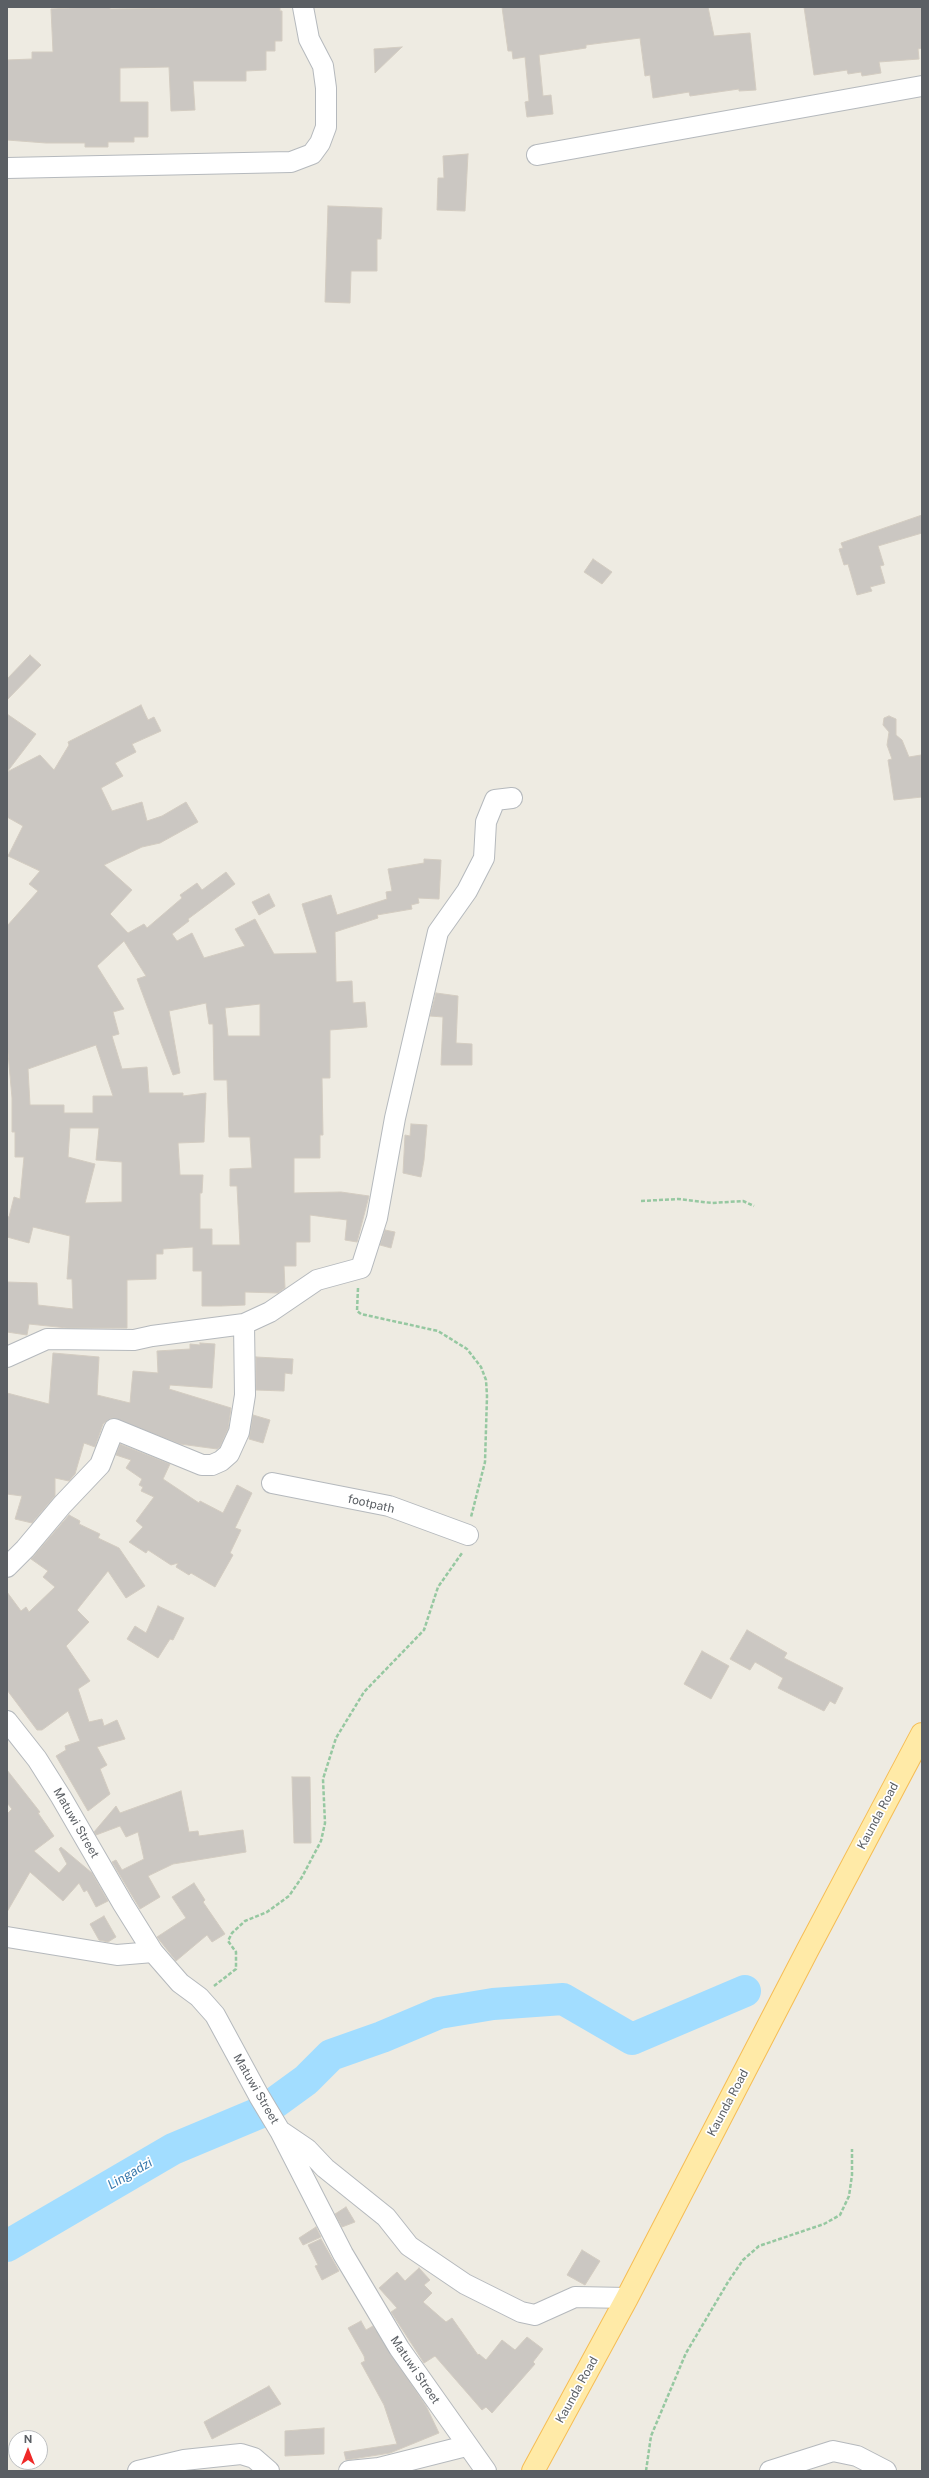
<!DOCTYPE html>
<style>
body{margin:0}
#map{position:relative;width:929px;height:2478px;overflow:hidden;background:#eeebe2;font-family:"Public Sans",sans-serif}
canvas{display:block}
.frame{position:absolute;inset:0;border:8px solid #5b5f64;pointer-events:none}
.north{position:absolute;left:8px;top:2430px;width:40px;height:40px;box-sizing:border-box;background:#fff;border:1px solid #bdbfc1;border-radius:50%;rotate:0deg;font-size:11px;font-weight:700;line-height:16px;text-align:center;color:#5b5f64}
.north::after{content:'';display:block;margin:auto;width:14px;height:18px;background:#ef2928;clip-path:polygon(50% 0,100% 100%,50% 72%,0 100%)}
</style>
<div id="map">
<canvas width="929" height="2478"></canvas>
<div class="frame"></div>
<div class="north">N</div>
</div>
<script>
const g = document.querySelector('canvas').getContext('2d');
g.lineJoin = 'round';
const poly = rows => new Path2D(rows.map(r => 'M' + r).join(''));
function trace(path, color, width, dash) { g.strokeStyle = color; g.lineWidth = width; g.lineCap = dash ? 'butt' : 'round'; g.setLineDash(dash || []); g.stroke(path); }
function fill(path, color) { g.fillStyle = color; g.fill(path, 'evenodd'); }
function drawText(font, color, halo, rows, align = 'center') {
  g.font = font + ' "Public Sans",sans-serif'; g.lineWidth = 3.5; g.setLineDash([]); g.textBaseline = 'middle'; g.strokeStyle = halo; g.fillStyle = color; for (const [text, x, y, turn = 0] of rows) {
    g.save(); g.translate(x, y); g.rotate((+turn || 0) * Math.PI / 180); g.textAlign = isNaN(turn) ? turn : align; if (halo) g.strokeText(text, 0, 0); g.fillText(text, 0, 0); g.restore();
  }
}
const river = poly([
 [273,2104,306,2080,331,2055,382,2037,439,2013,493,2004,563,1999,632,2039,745,1991],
 [7,2246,173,2149,259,2113]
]);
const building = poly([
 [90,7,110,7,110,9,280,7,280,11,282,11,282,41,275,41,275,51,266,51,266,70,246,71,246,81,193,81,195,110,171,111,169,67,120,68,120,102,148,102,148,137,134,137,134,142,108,142,108,147,85,147,85,143,46,143,7,140,7,60,32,59,32,52,53,52,51,9,90,7],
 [502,7,708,7,714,36,750,33,756,90,739,91,739,89,690,96,689,92,653,98,650,75,645,76,640,38,586,45,586,48,539,55,543,96,551,95,553,114,527,117,525,102,529,101,525,57,513,59,512,51,508,51,502,7],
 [804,7,922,7,922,48,918,49,919,59,879,62,881,73,862,76,861,72,848,74,847,70,814,75,804,7],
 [402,47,375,73,374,49,402,47],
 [468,154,465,211,437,210,438,178,444,178,443,156,468,154],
 [328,206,382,208,381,239,377,239,377,271,351,271,350,303,325,302,328,206],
 [922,515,922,533,878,546,884,565,880,566,885,583,870,587,872,591,857,595,848,564,844,565,839,549,843,548,841,543,922,515],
 [593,559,612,572,602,584,584,572,593,559],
 [30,655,41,665,7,700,7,679,30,655],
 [141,705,148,720,154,717,161,731,132,744,136,752,115,763,123,776,101,788,112,811,142,802,147,821,162,816,186,802,198,822,160,843,142,847,104,865,132,890,110,914,128,933,144,924,147,928,182,898,180,895,197,883,202,890,226,872,235,884,188,919,189,921,172,934,177,941,192,933,204,958,245,946,235,929,255,919,274,954,317,953,302,904,331,895,337,915,387,899,386,892,392,891,388,869,424,863,424,859,441,860,439,899,418,898,419,903,411,905,412,909,377,915,378,918,335,932,336,982,352,981,353,1003,365,1002,367,1027,330,1030,330,1078,322,1078,323,1135,320,1135,320,1158,294,1158,294,1193,341,1192,369,1196,357,1242,345,1240,347,1220,310,1215,310,1242,296,1242,296,1266,284,1266,285,1288,278,1293,245,1292,245,1305,221,1306,202,1306,202,1271,193,1271,193,1247,163,1249,163,1254,156,1254,156,1279,127,1280,127,1328,67,1328,29,1324,27,1335,7,1332,7,1282,37,1283,38,1305,73,1309,72,1279,67,1279,70,1236,33,1227,29,1243,7,1237,7,1216,9,1217,14,1197,20,1199,24,1157,15,1157,15,1132,12,1132,12,1098,7,1042,7,926,38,891,29,884,40,871,8,856,23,826,7,817,7,772,40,755,54,770,69,745,68,742,141,705],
 [124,941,146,976,137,979,173,1075,180,1073,169,1011,206,1003,209,1024,213,1024,214,1080,227,1080,229,1137,250,1137,252,1168,230,1169,230,1186,237,1186,240,1245,212,1245,212,1229,200,1229,200,1193,202,1193,203,1175,180,1175,178,1143,204,1142,206,1093,183,1096,183,1093,149,1093,147,1067,122,1069,112,1036,119,1034,113,1012,124,1009,97,966,124,941],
 [260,1004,260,1036,228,1036,225,1008,260,1004],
 [96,1045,113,1096,93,1096,93,1113,64,1113,64,1105,30,1105,28,1069,96,1045],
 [70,1128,99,1128,96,1160,122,1162,122,1202,85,1203,95,1164,68,1157,70,1128],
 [7,714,36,734,7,772,7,714],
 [889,716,896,719,896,735,902,740,909,757,921,755,922,797,894,800,888,760,892,759,887,745,889,732,883,725,884,718,889,716],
 [269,894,275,906,259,915,252,902,269,894],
 [436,993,458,996,456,1043,472,1044,472,1065,441,1065,443,1017,430,1016,436,993],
 [411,1124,427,1125,424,1160,421,1177,403,1173,405,1135,410,1136,411,1124],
 [385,1230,395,1232,391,1248,380,1245,385,1230],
 [200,1343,215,1344,212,1388,170,1385,169,1389,231,1408,228,1429,220,1447,217,1449,180,1444,112,1418,103,1424,95,1447,84,1443,75,1474,69,1481,55,1478,55,1496,32,1523,15,1519,22,1496,7,1494,7,1393,49,1404,53,1353,99,1357,97,1395,130,1403,133,1371,158,1373,157,1351,190,1349,190,1344,200,1345,200,1343],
 [256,1357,293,1359,292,1374,285,1373,284,1391,256,1390,256,1357],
 [253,1415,270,1420,263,1443,249,1439,253,1415],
 [120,1444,170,1464,163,1479,199,1503,200,1501,223,1513,237,1485,252,1493,235,1528,241,1530,230,1553,233,1555,215,1587,191,1573,189,1575,176,1567,178,1563,171,1565,148,1550,146,1553,129,1542,143,1527,136,1521,154,1497,141,1491,143,1487,139,1485,142,1479,126,1468,131,1460,116,1455,120,1444],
 [69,1515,80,1521,79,1524,100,1534,98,1538,119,1548,145,1586,126,1598,108,1571,77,1610,89,1622,66,1646,90,1681,78,1689,89,1722,102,1719,104,1726,117,1720,125,1739,97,1747,107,1765,100,1769,110,1794,88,1811,56,1756,66,1750,65,1746,80,1741,68,1711,42,1730,37,1730,7,1690,7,1592,21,1611,26,1607,29,1612,55,1587,43,1577,48,1571,31,1559,69,1515],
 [158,1606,184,1618,173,1640,170,1639,158,1658,127,1639,135,1626,146,1633,158,1606],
 [747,1630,787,1653,784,1658,843,1688,835,1704,830,1701,824,1711,778,1688,783,1678,755,1662,750,1670,730,1659,747,1630],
 [702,1651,729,1666,711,1699,684,1684,702,1651],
 [7,1770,40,1812,38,1813,54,1836,34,1851,59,1873,67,1864,59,1849,61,1847,92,1873,108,1901,96,1907,87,1890,84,1892,79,1883,63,1901,30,1872,7,1912,7,1814,12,1809,7,1803,7,1770],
 [292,1777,310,1777,311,1843,294,1843,292,1777],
 [181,1791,189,1832,198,1831,199,1836,243,1830,246,1852,173,1864,148,1876,160,1897,140,1909,112,1862,116,1860,122,1870,144,1859,138,1832,126,1837,120,1826,96,1835,94,1832,116,1806,120,1813,181,1791],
 [194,1883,205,1900,203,1902,225,1934,212,1942,207,1935,176,1961,157,1937,186,1918,172,1897,194,1883],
 [104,1916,116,1937,108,1942,99,1940,90,1924,104,1916],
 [346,2207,355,2222,342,2227,335,2214,346,2207],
 [316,2227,321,2237,303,2245,299,2238,316,2227],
 [321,2239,339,2271,322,2280,315,2266,318,2265,308,2245,321,2239],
 [582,2250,600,2261,585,2285,567,2275,582,2250],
 [419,2268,430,2280,424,2285,432,2293,423,2302,446,2322,452,2318,478,2355,479,2354,486,2360,502,2340,515,2350,527,2337,543,2349,533,2362,535,2364,492,2413,486,2407,482,2410,435,2356,424,2363,391,2312,397,2308,379,2288,397,2272,405,2281,419,2268],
 [361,2321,366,2330,373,2326,426,2406,439,2433,390,2453,346,2460,344,2452,397,2444,384,2405,361,2363,365,2361,364,2356,348,2328,361,2321],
 [269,2386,281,2404,212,2439,204,2422,269,2386],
 [324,2428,324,2454,285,2456,285,2431,324,2428]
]);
const path = poly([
 [641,1201,678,1199,712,1203,743,1201,754,1206],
 [358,1288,357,1311,361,1314,438,1331,467,1349,481,1367,486,1380,487,1396,485,1462,471,1517],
 [214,1986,236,1969,236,1952,228,1941,232,1933,245,1921,267,1912,289,1896,302,1877,321,1841,325,1823,323,1779,336,1738,364,1692,424,1630,438,1587,462,1553],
 [646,2471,651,2436,686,2353,728,2282,743,2260,759,2246,824,2224,840,2215,849,2196,852,2175,852,2149]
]);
const minor = poly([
 [537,155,922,86],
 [7,168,291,162,312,154,320,143,326,127,326,88,323,66,309,39,303,7],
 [7,1357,47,1339,134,1340,152,1336,244,1324,270,1312,317,1280,361,1268,377,1218,395,1118,438,932,467,891,484,858,486,822,495,800,512,798],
 [272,1483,389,1506,468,1535],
 [7,1567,25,1549,62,1505,100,1465,114,1429,202,1465,212,1465,221,1461,229,1454,239,1432,245,1395,244,1324],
 [7,1721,37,1759,61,1797,123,1904,153,1952,180,1983,199,1997,215,2015,259,2096,280,2131,343,2254,399,2348,486,2471],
 [7,1937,117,1955,153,1952],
 [282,2132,307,2149,325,2168,386,2217,409,2246,465,2284,521,2312,535,2315,575,2297,627,2298],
 [138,2471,184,2460,241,2454,254,2458,269,2471],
 [349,2471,379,2468,466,2446],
 [770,2471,833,2451,857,2456,886,2471]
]);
const major = poly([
 [533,2471,627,2298,807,1951,922,1734]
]);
const streetNames = [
 ["footpath",371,1504,13],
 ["Kaunda Road",878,1816,-62],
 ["Matuwi Street",76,1823,60],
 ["Matuwi Street",256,2089,60],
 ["Kaunda Road",728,2103,-62],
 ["Matuwi Street",415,2370,56],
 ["Kaunda Road",577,2390,-61]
];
const waterNames = [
 ["Lingadzi",130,2174,-30]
];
trace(river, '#a2ddff', 32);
fill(building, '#cbc7c2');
trace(building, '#d3ccc1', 1);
trace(minor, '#b5b9bd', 22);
trace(major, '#f6bd54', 24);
trace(path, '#96c8a1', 2.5, [4, 2]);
trace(minor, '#fff', 20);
trace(major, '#ffeaa7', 22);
drawText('12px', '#5b5f64', '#fff', streetNames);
drawText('italic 13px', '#3979ac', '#fff', waterNames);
</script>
